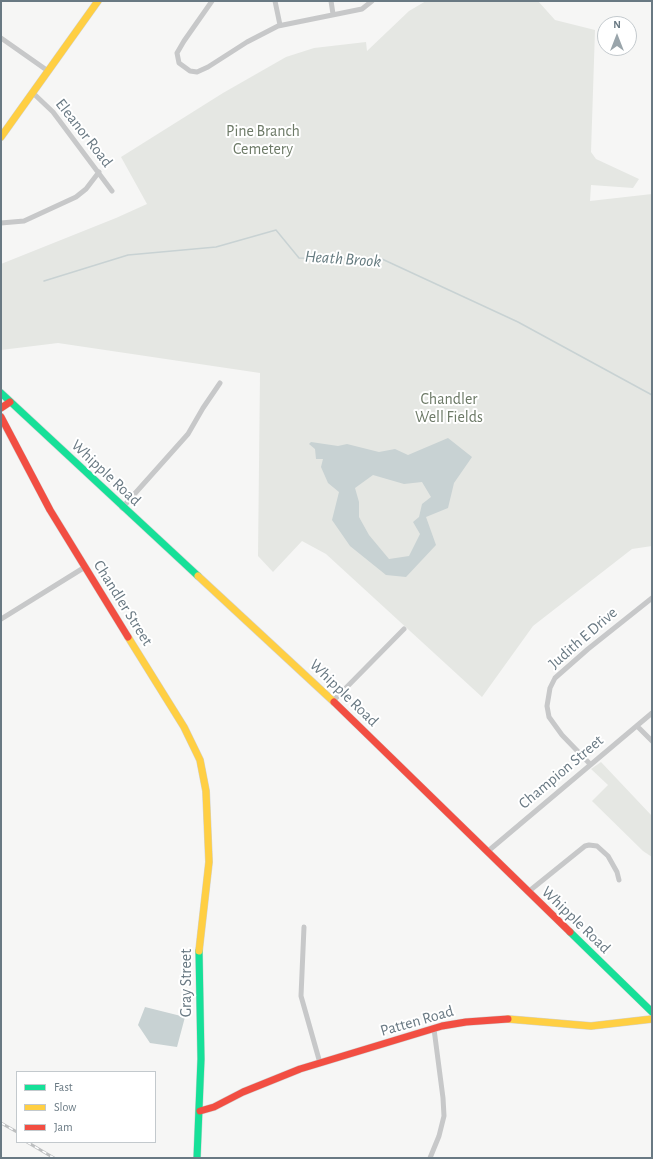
<!DOCTYPE html>
<style>
body{margin:0}
#map{position:relative;width:653px;height:1159px;overflow:hidden;background:#f6f6f5;font-family:"Alegreya Sans",sans-serif}
canvas{display:block}
.frame{position:absolute;inset:0;border:2px solid #697983;pointer-events:none}
.legend{position:absolute;left:16px;top:1071px;width:140px;height:72px;box-sizing:border-box;background:#fff;border:1px solid #c3c9cd;margin:0;padding:5px 7px;list-style:none;font-size:12px;color:#697983}
.legend li{display:flex;align-items:center;gap:8px;height:20px}
.legend b{width:20px;border:1px solid #c3c9cd}
.north{position:absolute;left:597px;top:16px;width:40px;height:40px;box-sizing:border-box;background:#fff;border:1px solid #c3c9cd;border-radius:50%;rotate:0deg;font-size:11px;font-weight:700;line-height:16px;text-align:center;color:#697983}
.north::after{content:'';display:block;margin:auto;width:14px;height:18px;background:#9aa5ab;clip-path:polygon(50% 0,100% 100%,50% 72%,0 100%)}
</style>
<div id="map">
<canvas width="653" height="1159"></canvas>
<div class="frame"></div>
<ul class="legend">
<li><b style="height:5px;background:#16e098"></b>Fast</li>
<li><b style="height:5px;background:#ffcf43"></b>Slow</li>
<li><b style="height:5px;background:#f24e42"></b>Jam</li>
</ul>
<div class="north">N</div>
</div>
<script>
const g = document.querySelector('canvas').getContext('2d');
g.lineJoin = 'round';
function fill(path, color) { g.fillStyle = color; g.fill(path, 'evenodd'); }
const poly = rows => new Path2D(rows.map(r => 'M' + r).join(''));
function trace(path, color, width, dash) { g.strokeStyle = color; g.lineWidth = width; g.lineCap = dash ? 'butt' : 'round'; g.setLineDash(dash || []); g.stroke(path); }
function drawText(font, color, halo, rows, align = 'center') {
  g.font = font + ' "Alegreya Sans",sans-serif'; g.lineWidth = 4; g.setLineDash([]); g.textBaseline = 'middle'; g.strokeStyle = halo; g.fillStyle = color; for (const [text, x, y, turn = 0] of rows) {
    g.save(); g.translate(x, y); g.rotate((+turn || 0) * Math.PI / 180); g.textAlign = isNaN(turn) ? turn : align; if (halo) g.strokeText(text, 0, 0); g.fillText(text, 0, 0); g.restore();
  }
}
const green = poly([
 [426,1,538,1,555,20,595,30,591,152,596,159,639,179,633,188,591,185,590,201,652,194,652,546,632,549,533,626,482,697,326,554,302,541,273,572,258,556,260,373,58,343,1,350,1,264,116,218,147,204,121,157,223,93,286,57,314,48,366,42,367,51,409,11],
 [601,762,652,816,652,857,643,851,592,801,608,785,591,769]
]);
const water = poly([
 [448,438,472,457,454,483,448,508,426,517,436,545,406,577,386,575,350,546,332,520,339,492,328,483,321,467,323,459,316,459,315,449,309,444,311,442,338,446,347,444,379,452,395,449,408,455],
 [373,475,404,484,422,482,431,497,422,504,419,517,413,522,420,534,409,556,389,559,369,535,359,517,359,502,355,488],
 [145,1007,185,1017,177,1047,150,1043,138,1025]
]);
const stream = poly([
 [44,281,128,255,216,247,276,230,299,258,382,259,518,322,652,395]
]);
const street = poly([
 [212,1,184,41,177,53,179,63,190,71,197,72,208,67,247,42,278,26,362,9,372,1],
 [275,1,280,25],
 [331,1,333,14],
 [1,38,48,71],
 [33,93,53,112,112,191],
 [1,223,24,221,76,197,86,189,99,172],
 [122,508,188,434,203,408,220,383],
 [1,619,85,567],
 [333,701,404,629],
 [637,726,652,741],
 [590,764,562,735,549,717,547,706,550,688,555,678,588,649,652,598],
 [487,852,652,713],
 [528,892,585,846,589,845,597,846,608,856,617,872,619,880],
 [304,927,301,996,320,1063],
 [430,1158,439,1136,444,1116,443,1098,434,1029]
]);
const fast = poly([
 [1,393,198,576],
 [570,932,652,1012],
 [197,1158,201,1059,199,951]
]);
const slow = poly([
 [1,137,98,1],
 [198,576,334,702],
 [128,637,184,727,200,760,206,791,209,862,199,951],
 [508,1019,591,1026,652,1019]
]);
const jam = poly([
 [1,408,10,402],
 [1,417,50,510,128,637],
 [334,702,570,932],
 [200,1111,214,1107,243,1092,300,1069,442,1026,466,1022,508,1019]
]);
const rail = poly([
 [1,1123,17,1132],
 [27,1142,54,1158]
]);
const parkNames = [
 ["Pine Branch",263,131],
 ["Cemetery",263,149],
 ["Chandler",449,399],
 ["Well Fields",449,417]
];
const streetNames = [
 ["Eleanor Road",84,133,52],
 ["Whipple Road",106,473,43],
 ["Chandler Street",123,603,58],
 ["Judith E Drive",583,638,-41],
 ["Whipple Road",344,693,44],
 ["Champion Street",561,772,-40],
 ["Whipple Road",576,920,44],
 ["Gray Street",186,983,-90],
 ["Patten Road",417,1021,-16]
];
const waterNames = [
 ["Heath Brook",343,259,4]
];
fill(green, '#e5e7e3');
fill(water, '#c8d2d3');
trace(stream, '#c8d2d3', 1.5);
trace(fast, '#d2d3d3', 8);
trace(slow, '#d2d3d3', 8);
trace(jam, '#d2d3d3', 8);
trace(street, '#c7c8c9', 5);
trace(fast, '#16e098', 7);
trace(slow, '#ffcf43', 7);
trace(jam, '#f24e42', 7);
trace(rail, '#bdbfc0', 3);
trace(rail, '#fff', 1.5, [4.5]);
drawText('16px', '#6d7a67', '#fff', parkNames);
drawText('16px', '#697983', '#fff', streetNames);
drawText('italic 17px', '#647a7f', '#fff', waterNames);
</script>
